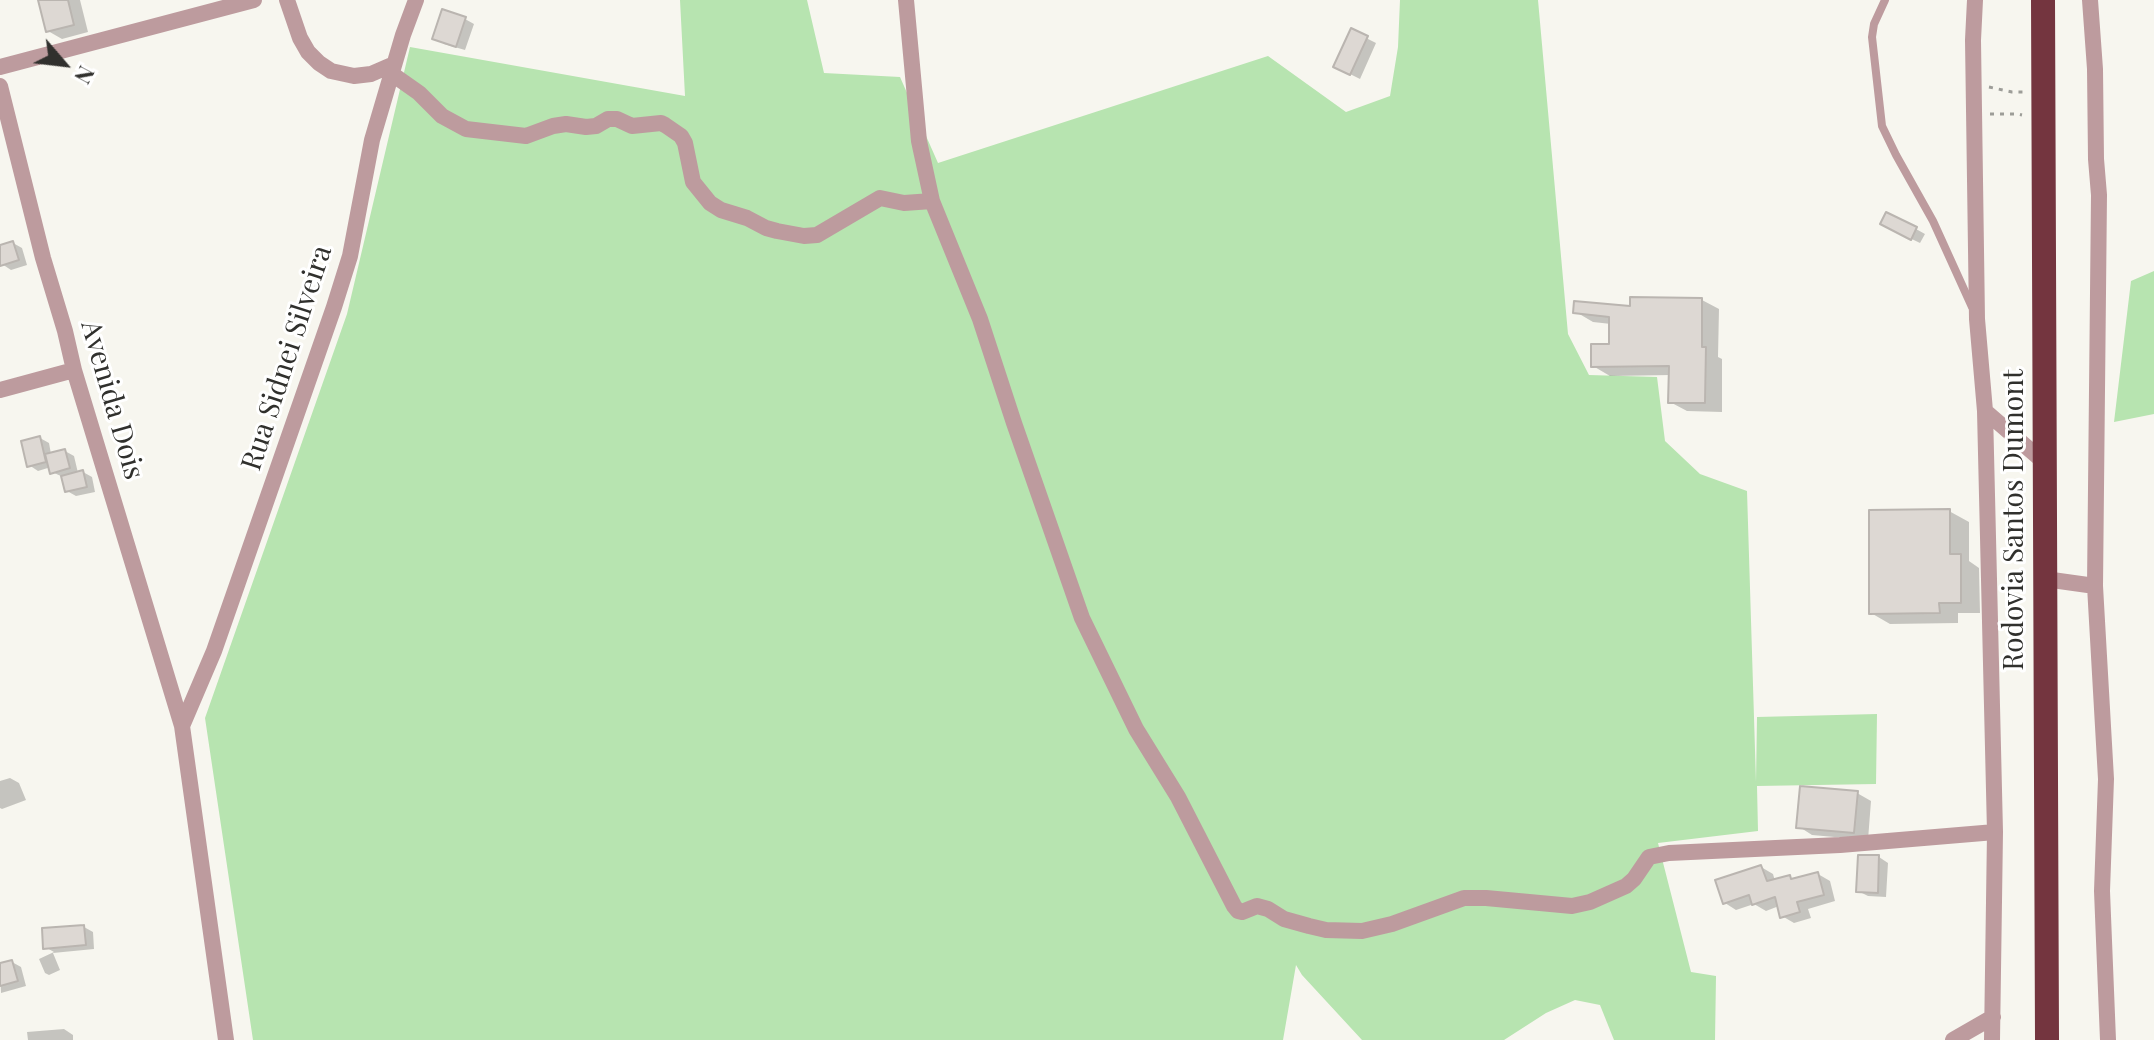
<!DOCTYPE html>
<style>
body{margin:0}
#map{position:relative;width:2154px;height:1040px;overflow:hidden;background:#f7f6ef;font-family:"Playfair Display",serif}
canvas{display:block}
.north{position:absolute;left:24px;top:24px;width:80px;height:80px;-webkit-text-stroke:6px #fff;paint-order:stroke;rotate:118deg;font-size:22px;font-weight:700;line-height:32px;text-align:center;color:#30302d}
.north::after{content:'';display:block;margin:auto;width:28px;height:36px;background:#30302d;clip-path:polygon(50% 0,100% 100%,50% 72%,0 100%)}
</style>
<div id="map">
<canvas width="2154" height="1040"></canvas>
<div class="north">N</div>
</div>
<script>
const g = document.querySelector('canvas').getContext('2d');
g.lineJoin = 'round';
function fill(path, color) { g.fillStyle = color; g.fill(path, 'evenodd'); }
const poly = rows => new Path2D(rows.map(r => 'M' + r).join(''));
function trace(path, color, width, dash) { g.strokeStyle = color; g.lineWidth = width; g.lineCap = dash ? 'butt' : 'round'; g.setLineDash(dash || []); g.stroke(path); }
function drawText(font, color, halo, rows, align = 'center') {
  g.font = font + ' "Playfair Display",serif'; g.lineWidth = 6; g.setLineDash([]); g.textBaseline = 'middle'; g.strokeStyle = halo; g.fillStyle = color; for (const [text, x, y, turn = 0] of rows) {
    g.save(); g.translate(x, y); g.rotate((+turn || 0) * Math.PI / 180); g.textAlign = isNaN(turn) ? turn : align; if (halo) g.strokeText(text, 0, 0); g.fillText(text, 0, 0); g.restore();
  }
}
const green = poly([
 [680,0,807,0,824,73,900,77,938,163,1268,56,1346,112,1390,96,1398,47,1400,0,1538,0,1568,334,1589,375,1657,377,1665,441,1700,474,1747,491,1756,782,1757,717,1877,714,1876,784,1757,786,1758,831,1658,843,1691,972,1716,976,1715,1040,1614,1040,1600,1005,1575,1000,1546,1013,1504,1040,1362,1040,1302,975,1296,965,1283,1040,253,1040,205,718,347,314,410,47,685,96],
 [2154,271,2154,414,2114,422,2131,281]
]);
const shadow = poly([
 [40,0,80,0,88,32,62,39,48,31],
 [465,19,474,24,465,50,444,44,435,38],
 [1352,31,1376,43,1360,79,1344,71],
 [1891,229,1916,229,1925,234,1920,243],
 [13,243,22,248,27,265,11,270,2,264,0,247],
 [1702,300,1719,309,1718,357,1722,359,1722,412,1687,411,1670,402,1671,375,1610,376,1593,366,1611,346,1611,324,1593,322,1576,312],
 [40,438,49,443,51,454,65,451,74,456,78,473,83,472,92,477,95,492,76,496,67,491,63,477,52,472,51,467,38,471,29,465],
 [1949,511,1969,522,1969,561,1979,568,1980,613,1958,613,1958,623,1890,624,1871,613],
 [10,778,19,783,26,800,2,809,0,808,0,781],
 [1857,793,1871,801,1868,840,1812,835,1798,826],
 [1879,857,1888,863,1886,897,1868,896,1858,891],
 [1761,867,1773,874,1775,881,1790,877,1795,880,1818,874,1830,881,1835,901,1808,909,1811,918,1794,923,1782,916,1779,906,1766,911,1754,904,1736,910,1725,903],
 [84,927,93,932,94,949,53,953,60,970,49,975,45,973,39,959,54,952,45,947],
 [12,962,21,967,26,986,1,993,0,965],
 [64,1029,73,1035,73,1040,28,1040,27,1032]
]);
const building = poly([
 [38,0,68,0,74,25,46,32,38,0],
 [442,9,466,17,456,47,432,39,442,9],
 [1351,28,1368,36,1350,75,1333,67,1351,28],
 [1886,212,1917,227,1911,240,1880,224,1886,212],
 [13,241,19,260,0,266,0,245,13,241],
 [1630,297,1702,298,1702,347,1706,347,1705,403,1668,403,1669,366,1591,367,1591,344,1609,344,1609,317,1573,313,1574,301,1630,306,1630,297],
 [40,436,46,462,27,467,21,441,40,436],
 [65,449,70,468,50,474,45,454,65,449],
 [83,470,87,487,65,492,61,476,83,470],
 [1950,509,1950,554,1961,554,1961,603,1939,603,1940,613,1869,614,1869,510,1950,509],
 [1800,786,1858,791,1854,833,1796,828,1800,786],
 [1858,855,1879,855,1878,893,1856,892,1858,855],
 [1761,865,1767,881,1790,875,1791,879,1818,872,1824,895,1797,902,1800,912,1780,918,1775,897,1752,905,1749,895,1723,904,1715,880,1761,865],
 [84,925,86,945,43,949,42,928,84,925],
 [12,960,18,981,0,986,0,963,12,960]
]);
const path = poly([
 [1989,87,2012,92,2025,92],
 [1990,114,2018,114,2022,115]
]);
const lane = poly([
 [1885,0,1874,24,1872,37,1882,126,1896,155,1933,221,1972,307]
]);
const street = poly([
 [287,0,300,38,308,52,319,63,331,71,354,76,371,74,394,64],
 [906,0,919,141,932,201,980,319,1014,423,1082,618,1136,729,1178,797,1234,906,1238,911,1242,912,1257,906,1268,909,1284,919,1309,926,1326,930,1362,931,1392,924,1464,898,1486,898,1572,906,1590,902,1626,886,1634,879,1649,857,1669,853,1840,845,1995,832],
 [1975,0,1973,40,1977,319,1985,411,2044,462],
 [2090,0,2095,69,2096,159,2099,195,2095,586,2106,779,2102,891,2108,1040],
 [0,67,254,0],
 [392,74,419,93,442,116,466,129,526,136,553,126,566,124,586,127,596,126,608,119,617,119,632,126,661,123,665,125,681,136,685,143,693,182,710,203,721,210,747,218,766,228,777,231,804,236,817,235,880,198,904,203,932,201],
 [0,86,43,258,65,331,74,370,182,726,226,1040],
 [0,390,74,370],
 [1985,411,1995,832,1992,1040],
 [2045,579,2095,586],
 [182,726,214,651,334,307,350,256,372,140,403,35,416,0],
 [1953,1040,1993,1017]
]);
const highway = poly([
 [2043,0,2047,1040]
]);
const streetNames = [
 ["Rua Sidnei Silveira",287,358,-72],
 ["Avenida Dois",112,400,74],
 ["Rodovia Santos Dumont",2014,520,-90]
];
fill(green, '#b7e4b0');
fill(shadow, '#0003');
fill(building, '#ddd8d3');
trace(building, '#bab5b0', 2);
trace(path, '#9d9d98', 3, [4, 6]);
trace(lane, '#bd9b9e', 8);
trace(street, '#bd9b9e', 16);
trace(highway, '#74353f', 24);
drawText('28px', '#30302d', '#fff', streetNames);
</script>
